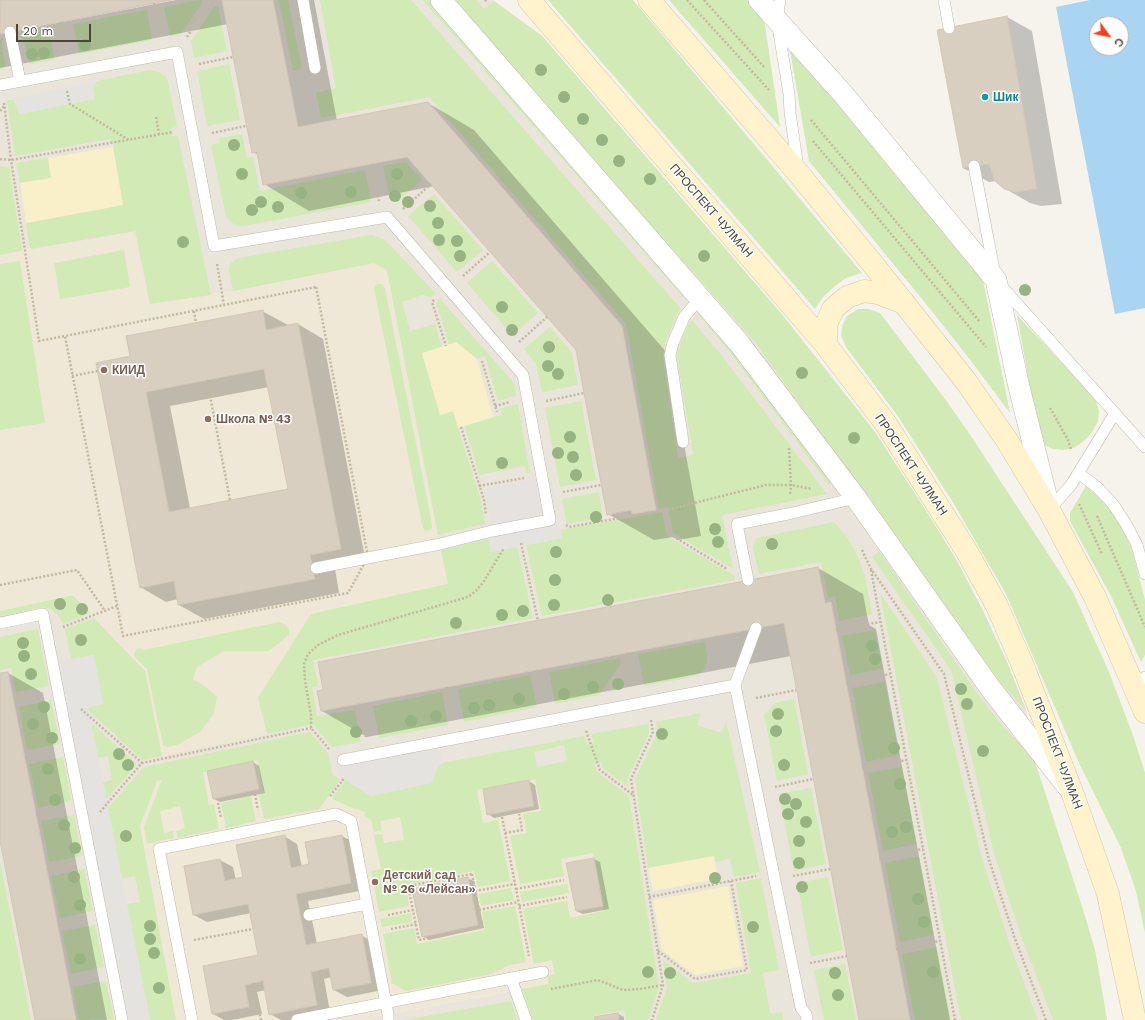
<!DOCTYPE html>
<meta charset="utf-8">
<style>
body{margin:0}
#map{position:relative;width:1145px;height:1020px;overflow:hidden;background:#f6f3ec;font-family:"Work Sans",sans-serif}
canvas{display:block}
.north{position:absolute;left:1089px;top:16px;width:40px;height:40px;box-sizing:border-box;background:#fff;border:1px solid #b7b4b0;border-radius:50%;rotate:123deg;font-size:11px;font-weight:700;line-height:16px;text-align:center;color:#4b4439}
.north::after{content:'';display:block;margin:auto;width:14px;height:18px;background:#fc3f1d;clip-path:polygon(50% 0,100% 100%,50% 72%,0 100%)}
.scale{position:absolute;left:16px;top:24px;width:75px;height:18px;box-sizing:border-box;border:2px solid #4b4439;border-top:0;padding-left:5px;font-size:12px;line-height:14px;white-space:nowrap;color:#4b4439;-webkit-text-stroke:3px #fff;paint-order:stroke}
</style>
<div id="map">
<canvas width="1145" height="1020"></canvas>
<div class="north">С</div>
<div class="scale">20 m</div>
</div>
<script>
const g = document.querySelector('canvas').getContext('2d');
g.lineJoin = 'round';
function fill(path, color) { g.fillStyle = color; g.fill(path, 'evenodd'); }
const poly = rows => new Path2D(rows.map(r => 'M' + r).join(''));
function trace(path, color, width, dash) { g.strokeStyle = color; g.lineWidth = width; g.lineCap = dash ? 'butt' : 'round'; g.setLineDash(dash || []); g.stroke(path); }
function drawText(font, color, halo, rows, align = 'center') {
  g.font = font + ' "Work Sans",sans-serif'; g.lineWidth = 3; g.setLineDash([]); g.textBaseline = 'middle'; g.strokeStyle = halo; g.fillStyle = color; for (const [text, x, y, turn = 0] of rows) {
    g.save(); g.translate(x, y); g.rotate((+turn || 0) * Math.PI / 180); g.textAlign = isNaN(turn) ? turn : align; if (halo) g.strokeText(text, 0, 0); g.fillText(text, 0, 0); g.restore();
  }
}
const residential = poly([
 [0,0,493,0,542,36,784,317,875,432,906,480,957,561,984,613,1007,662,1026,710,1036,765,1084,913,1095,950,1107,1020,369,1020,373,1017,615,972,352,808,285,777,207,771,157,781,140,826,176,1020,0,1020,0,611,73,595,145,671,233,291,150,304,30,249,0,255]
]);
const education = poly([
 [136,231,150,304,233,291,374,263,387,270,448,584,311,614,258,698,267,734,162,756,145,671,73,595,0,611,0,255],
 [281,755,285,777,352,808,364,811,579,771,615,972,373,1017,369,1020,176,1020,140,826,157,780]
]);
const green = poly([
 [200,0,202,0,202,3,181,34,170,37,164,7],
 [279,0,288,0,302,69,293,71],
 [320,0,411,0,680,308,666,341,663,356,678,458,693,455,677,357,679,347,689,323,692,320,722,356,827,494,722,515,733,569,673,533,668,507,659,509,626,324,429,97,321,118,316,93,336,88],
 [423,0,430,0,686,294,686,300],
 [451,0,476,0,484,9,494,1,542,36,784,317,875,432,932,520,957,561,984,613,1007,662,1026,710,999,681,755,342],
 [548,0,633,0,862,273,846,278,835,286,823,297,815,309],
 [669,0,748,0,759,12,765,25,780,127],
 [218,6,227,51,194,58,191,41,214,7],
 [147,10,152,40,79,54,73,24],
 [49,29,55,59,31,64,28,60,24,42,20,35],
 [2,38,2,47,5,64,4,69,0,69,0,39],
 [790,50,798,56,983,280,1010,413,971,361,935,315,809,161],
 [229,64,240,120,207,126,197,71],
 [150,70,159,72,165,76,168,81,177,127,171,128,173,136,178,136,211,295,150,304,135,231,30,249,26,223,123,205,113,147,115,146,110,139,15,156,7,100,14,100,19,114,95,99,93,87,97,81],
 [242,134,247,158,253,157,260,191,365,170,371,202,244,226,237,226,231,222,226,217,211,145,220,143,219,138],
 [48,158,51,178,20,183,16,163],
 [406,162,422,180,396,202,390,199,383,166],
 [0,166,9,167,22,251,0,255],
 [434,194,483,250,457,272,408,216],
 [371,235,383,239,389,244,436,294,431,297,422,295,402,302,410,331,435,324,442,347,422,353,440,415,453,411,481,501,485,524,438,535,387,270,374,263,233,291,229,270,230,264,238,258],
 [124,250,130,287,60,299,54,263],
 [20,261,45,423,0,430,0,264],
 [492,261,538,313,512,335,467,283],
 [379,284,382,284,385,288,432,524,432,528,430,530,426,531,423,528,374,289,376,285],
 [440,299,514,383,516,396,498,401,485,356,477,359,457,343,449,345,436,303],
 [858,309,869,309,880,313,945,399,971,436,1073,592,1090,630,1109,672,1134,738,1145,773,1145,933,1136,891,1121,848,1079,763,1006,594,954,504,897,415,846,347,841,336,842,326,847,316],
 [698,314,704,315,831,481,829,485,729,351],
 [1017,315,1089,392,1096,401,1099,411,1098,421,1092,432,1084,441,1074,448,1063,450,1053,449,1045,445,1036,421],
 [550,327,572,353,578,385,542,392,536,364,524,349],
 [581,401,596,480,560,487,545,408],
 [518,404,530,473,526,473,525,466,479,475,465,426,502,415,500,409],
 [1086,486,1102,500,1115,516,1124,530,1132,550,1145,600,1145,655,1141,662,1111,596,1070,521,1070,513],
 [599,492,603,518,567,524,562,499],
 [662,512,667,536,735,576,735,580,542,616,526,545,562,538,560,530],
 [834,522,846,536,856,552,864,573,872,614,839,621,835,596,828,598,821,562,759,574,753,548,755,541,757,538],
 [488,539,491,552,517,547,533,618,313,660,318,686,312,687,317,716,355,710,361,742,332,747,313,724,267,734,258,698,311,614,448,584,441,550],
 [879,551,981,699,1004,728,1031,755,1036,765,1084,913,1095,950,1107,1020,1053,1020,1021,936,995,857,951,670,872,557],
 [880,593,937,678,983,862,1009,942,1038,1020,961,1020],
 [73,595,90,613,63,624,57,614,51,609,44,607,0,616,0,611],
 [94,618,145,671,162,756,142,760,89,711,88,707,103,704,93,655,71,659,65,629],
 [279,622,286,625,289,630,289,635,269,651,224,651,197,667,193,679,206,687,217,697,213,715,200,732,177,745,167,747,163,745,147,669,135,657,134,654,136,650,139,648,144,650],
 [38,629,49,686,16,692,11,668,0,670,0,637],
 [875,630,883,669,850,675,842,636],
 [705,642,707,656,707,663,704,670,699,674,692,677,644,686,638,654],
 [620,658,621,663,599,695,555,704,549,672],
 [530,675,537,707,464,722,458,689],
 [885,682,899,755,866,762,852,688],
 [442,692,448,725,379,738,373,706],
 [794,699,808,774,777,781,764,715,775,703],
 [51,700,60,744,27,750,19,707],
 [701,713,697,725,722,733,726,720,760,872,734,877,730,859,715,862,714,856,648,868,635,779,658,732,656,722],
 [91,723,137,764,106,799,103,782,112,780,108,756,98,758],
 [648,724,649,733,627,780,628,787,603,768,601,762,594,764,597,772,629,796,659,988,648,1020,626,1020,624,1010,593,1016,593,1020,533,1020,522,989,549,984,547,976,555,974,552,960,534,964,523,909,567,901,570,918,604,911,593,853,561,859,564,876,520,884,510,836,527,833,523,814,541,811,535,779,477,790,483,823,498,820,510,881,478,887,474,871,406,885,409,906,379,912,371,871,381,869,374,835,382,834,384,843,404,840,400,817,380,821,382,830,374,832,371,820,364,816,366,812,352,808,332,799,346,780,370,796,431,783,437,769,442,763,584,736,587,744,594,743,591,734],
 [564,745,567,761,537,767,534,752],
 [310,732,329,755,332,774,340,780,319,809,264,819,259,794,264,793,257,760,203,772,209,805,214,804,219,829,178,838,176,831,185,828,180,806,160,811,164,833,173,831,174,838,147,844,144,827,162,780,157,781,140,826,176,1020,150,1020,127,904,140,902,135,876,122,879,108,808,144,767],
 [63,757,71,801,38,808,29,764],
 [902,767,917,844,883,851,868,773],
 [811,788,826,864,794,871,779,794],
 [251,796,256,821,226,828,221,803],
 [74,815,82,856,49,862,41,821],
 [919,856,934,935,900,942,885,863],
 [0,861,31,1020,0,1020],
 [84,869,93,911,60,918,51,876],
 [828,877,843,950,811,957,797,883],
 [761,878,779,970,763,973,770,1014,782,1012,783,1020,656,1020,667,988,663,960,693,983,751,973,736,883],
 [567,884,569,893,522,902,520,892],
 [511,888,514,900,481,906,479,894],
 [515,906,526,962,507,966,491,974,406,991,392,983,383,934,414,928,417,944,485,930,482,912],
 [411,913,412,922,382,927,380,919],
 [95,925,104,967,71,974,62,931],
 [937,947,951,1020,915,1020,902,954],
 [845,964,856,1020,824,1020,814,970],
 [106,981,114,1019,79,1020,73,987],
 [511,1001,517,1020,404,1020]
]);
const sand = poly([
 [113,147,123,205,26,223,20,183,51,178,48,158],
 [456,342,477,359,493,417,458,428,453,411,440,415,422,353],
 [714,856,718,879,653,891,648,868],
 [728,886,743,966,695,975,662,950,653,900]
]);
const parking = poly([
 [97,81,93,87,95,99,19,114,16,103,14,100,11,100],
 [550,476,562,538,491,552,488,539,493,538,484,489],
 [94,655,103,704,88,707,150,1020,122,1020,53,663],
 [437,736,442,763,437,769,431,783,370,796,337,774,335,756]
]);
const water = poly([
 [1090,0,1145,0,1145,308,1115,314,1056,7],
 [1097,24,1121,24,1121,48,1097,48]
]);
const shadow = poly([
 [176,0,314,0,337,121,428,103,474,130,667,353,701,536,678,540,673,537,654,540,608,514,577,350,434,186,309,211,264,184,258,155,253,152,228,24,0,68,0,34],
 [1007,17,1032,31,1062,204,1041,206,1030,203,1004,188,997,181,989,182,963,168],
 [262,311,288,325,298,324,323,339,366,563,335,569,339,593,204,619,179,605,178,599,166,602,140,587,131,357],
 [269,387,289,489,190,508,170,406],
 [818,568,863,594,869,625,876,629,950,1020,860,1020,791,656,367,737,322,711],
 [8,673,43,693,107,1020,36,1020,0,836,0,674],
 [253,762,259,766,265,793,220,802,214,799],
 [529,781,535,785,539,809,494,818,488,814],
 [284,836,297,844,302,867,310,865,342,836,355,843,364,890,308,901,317,944,361,935,374,943,383,990,347,997,334,990,332,977,324,979,330,1012,291,1020,281,1020,270,1014,266,990,257,992,262,1014,232,1020,224,1020,213,1014,259,956,251,913,207,922,194,915,185,867,220,860,233,867,236,880,244,878],
 [594,859,600,862,609,909,583,914,576,911],
 [467,878,474,881,484,928,429,940,423,936],
 [618,1014,624,1017,624,1020,596,1020]
]);
const building = poly([
 [0,0,171,0,0,34,0,0],
 [222,0,273,0,298,127,428,102,622,326,656,510,632,514,631,510,607,515,576,350,407,157,263,185,257,152,252,153,222,0],
 [1007,16,1037,189,1015,192,1004,189,994,180,989,164,963,168,937,30,1007,16],
 [263,310,266,330,298,323,341,549,310,555,315,579,178,605,174,581,140,588,96,363,130,356,126,336,263,310],
 [264,369,288,489,169,512,146,392,264,369],
 [818,567,825,603,831,602,910,1020,859,1020,784,623,321,711,317,691,323,690,318,662,818,567],
 [8,672,47,870,76,1020,35,1020,0,841,0,673,8,672],
 [253,761,259,789,213,799,207,771,253,761],
 [529,780,534,806,487,815,483,789,529,780],
 [285,835,291,868,309,864,305,842,342,835,351,883,296,894,306,945,362,934,371,983,333,990,329,968,311,972,317,1005,269,1015,263,981,245,985,249,1007,212,1014,203,966,258,955,248,904,193,915,184,866,220,859,225,881,243,877,236,845,285,835],
 [594,858,603,906,576,911,566,863,594,858],
 [468,877,478,925,422,937,412,889,468,877],
 [618,1013,619,1020,595,1020,594,1017,618,1013]
]);
const path = poly([
 [485,0,488,3],
 [687,0,769,90],
 [704,0,765,68],
 [154,3,161,36],
 [60,22,67,55],
 [187,37,212,0],
 [199,64,233,57],
 [67,91,70,104,129,140],
 [4,103,11,160,39,341,65,336],
 [0,111,4,106],
 [156,117,159,134],
 [811,120,980,322],
 [212,133,246,126],
 [813,141,986,347],
 [0,159,11,160,173,132],
 [372,164,379,201],
 [403,209,431,184],
 [217,264,224,305],
 [463,276,490,252],
 [316,287,368,557,348,593,123,636,65,336,316,287],
 [434,300,432,302,446,346],
 [194,311,196,323],
 [519,342,547,317],
 [482,361,497,412],
 [72,376,98,371],
 [207,380,230,500],
 [546,401,584,393],
 [495,406,510,402],
 [1050,408,1068,440,1071,449],
 [461,427,484,500,486,515],
 [789,448,791,485,790,495],
 [479,486,524,478],
 [563,492,601,485],
 [1079,504,1102,554],
 [666,510,671,535,727,569],
 [1097,516,1145,627],
 [566,525,569,527,666,510,766,485,791,485,812,489],
 [521,543,538,621],
 [862,550,871,569,944,674,989,860,1015,939,1046,1020],
 [871,570,955,1020],
 [0,585,77,570,105,611],
 [63,627,117,606],
 [836,630,880,622],
 [774,631,785,629],
 [716,636,721,665],
 [627,653,633,686],
 [536,670,542,703],
 [846,683,890,674],
 [447,687,453,720],
 [604,691,621,667,629,665],
 [756,698,796,690],
 [14,700,41,695],
 [360,704,366,737],
 [81,709,142,763],
 [651,720,653,732,631,779,663,985,652,1020],
 [586,731,600,770,633,795],
 [329,749,311,728,311,715,305,681,304,664,308,654,318,645,338,635,468,597,477,590,484,581,504,548],
 [25,758,52,752],
 [862,768,907,760],
 [775,787,813,779],
 [255,794,258,810],
 [330,796,343,780,341,779],
 [218,803,221,818],
 [100,812,142,763,311,728],
 [36,815,63,810],
 [502,817,529,956],
 [505,833,522,830,519,814],
 [879,858,923,849],
 [47,870,74,864],
 [472,874,482,927,419,940,408,886,472,874],
 [793,876,830,869],
 [516,889,564,880],
 [475,891,515,884],
 [649,897,756,876],
 [519,906,567,897],
 [479,910,518,902],
 [388,915,413,910],
 [58,925,85,920],
 [391,929,416,924],
 [194,940,253,929],
 [896,949,940,941],
 [658,951,695,979,747,970,731,881],
 [810,963,847,956],
 [320,970,325,995],
 [69,981,96,976],
 [253,983,261,1020],
 [551,989,598,980,623,990,640,989,663,985]
]);
const lane = poly([
 [303,0,315,68],
 [780,0,777,20,789,94,790,113,798,168],
 [944,0,949,28],
 [10,32,20,81],
 [0,85,177,52,214,246,387,217,523,375,550,520,492,531,440,544,316,568],
 [974,166,996,280,1145,447],
 [683,442,670,355,673,343,684,317,700,298],
 [1078,473,1097,487,1113,504,1126,524,1137,545,1145,574],
 [1049,510,1071,485,1115,413],
 [748,580,737,524,788,514,856,498],
 [0,623,43,614,122,1020],
 [756,628,735,685,801,1008,806,1014,807,1020],
 [1137,690,1145,677],
 [343,760,735,685],
 [309,915,367,904],
 [511,978,526,1020],
 [192,1020,159,849,336,814,351,821,388,1014,388,1020],
 [297,1020,543,972]
]);
const street = poly([
 [441,0,739,343,856,498,991,689,1067,786],
 [759,0,844,95,996,280,1019,387,1048,503]
]);
const secondary = poly([
 [529,0,826,345,886,424,966,550,997,606,1021,661,1072,792,1108,894,1135,1020],
 [649,0,799,174,876,268,965,380,1006,439,1049,510,1095,597,1145,712],
 [826,345,826,325,833,309,847,297,864,291,878,293,904,303]
]);
const trees = [
 [85,45],
 [44,53],
 [32,54],
 [541,70],
 [564,97],
 [583,119],
 [602,140],
 [234,145],
 [619,161],
 [242,174],
 [397,174],
 [650,179],
 [351,192],
 [301,193],
 [395,196],
 [261,202],
 [408,202],
 [430,206],
 [278,207],
 [252,210],
 [438,223],
 [439,240],
 [457,241],
 [183,242],
 [460,256],
 [704,256],
 [1025,290],
 [502,307],
 [512,330],
 [549,347],
 [548,366],
 [802,373],
 [558,374],
 [570,437],
 [854,438],
 [558,453],
 [573,457],
 [502,463],
 [576,475],
 [596,517],
 [715,529],
 [718,542],
 [772,544],
 [556,552],
 [555,580],
 [608,600],
 [60,604],
 [554,605],
 [82,609],
 [523,611],
 [502,615],
 [456,623],
 [81,640],
 [23,643],
 [872,646],
 [24,656],
 [875,659],
 [31,674],
 [618,684],
 [593,687],
 [961,689],
 [564,694],
 [519,699],
 [967,704],
 [489,705],
 [44,707],
 [474,708],
 [778,714],
 [436,716],
 [411,721],
 [33,724],
 [776,731],
 [356,732],
 [662,734],
 [52,738],
 [894,748],
 [983,751],
 [119,754],
 [128,765],
 [784,765],
 [48,769],
 [900,784],
 [785,799],
 [55,800],
 [796,804],
 [788,814],
 [806,822],
 [64,825],
 [906,827],
 [892,832],
 [126,836],
 [799,841],
 [75,848],
 [799,863],
 [74,877],
 [715,878],
 [802,887],
 [918,899],
 [80,905],
 [924,922],
 [150,926],
 [753,927],
 [150,939],
 [154,953],
 [80,959],
 [648,972],
 [933,972],
 [670,973],
 [835,973],
 [159,988],
 [838,995]
];
const markers = [
 [985,97,4,"#0f9aa8"],
 [104,370,4,"#8d6e63"],
 [208,419,4,"#8d6e63"],
 [375,882,4,"#8d6e63"]
];
const cultureNames = [
 ["Шик",993,97]
];
const streetNames = [
 ["ПРОСПЕКТ ЧУЛМАН",711,211,49],
 ["ПРОСПЕКТ ЧУЛМАН",911,465,56],
 ["ПРОСПЕКТ ЧУЛМАН",1057,753,69]
];
const educationNames = [
 ["КИИД",112,370],
 ["Школа № 43",216,419],
 ["Детский сад",383,875],
 ["№ 26 «Лейсан»",383,889]
];
fill(residential, '#eae5da');
fill(education, '#efe8d6');
fill(green, '#d2eab5');
fill(sand, '#f9efc9');
fill(parking, '#e5e3e0');
fill(water, '#a9d4f2');
fill(shadow, '#0003');
fill(building, '#d8cfc1');
trace(building, '#d3c7b4', 1);
trace(lane, '#c2bbae', 12);
trace(street, '#c2bbae', 22);
trace(secondary, '#d6c79b', 23);
trace(path, '#c4b79f', 2.5, [2, 2]);
trace(lane, '#fff', 11);
trace(street, '#fff', 21);
trace(secondary, '#fff3cd', 22);
g.fillStyle = '#97b381';
for (const [x, y] of trees) { g.beginPath(); g.arc(x, y, 6, 0, 2 * Math.PI); g.fill(); }
for (const [x, y, r, color] of markers) { const dot = new Path2D(); dot.arc(x, y, r, 0, 2 * Math.PI); g.fillStyle = color; g.fill(dot); trace(dot, '#fff', 1.5); }
drawText('bold 12px', '#0d838f', '#fff', cultureNames, 'left');
drawText('12px', '#4b4439', '#fff', streetNames);
drawText('bold 12px', '#785e54', '#fff', educationNames, 'left');
</script>
